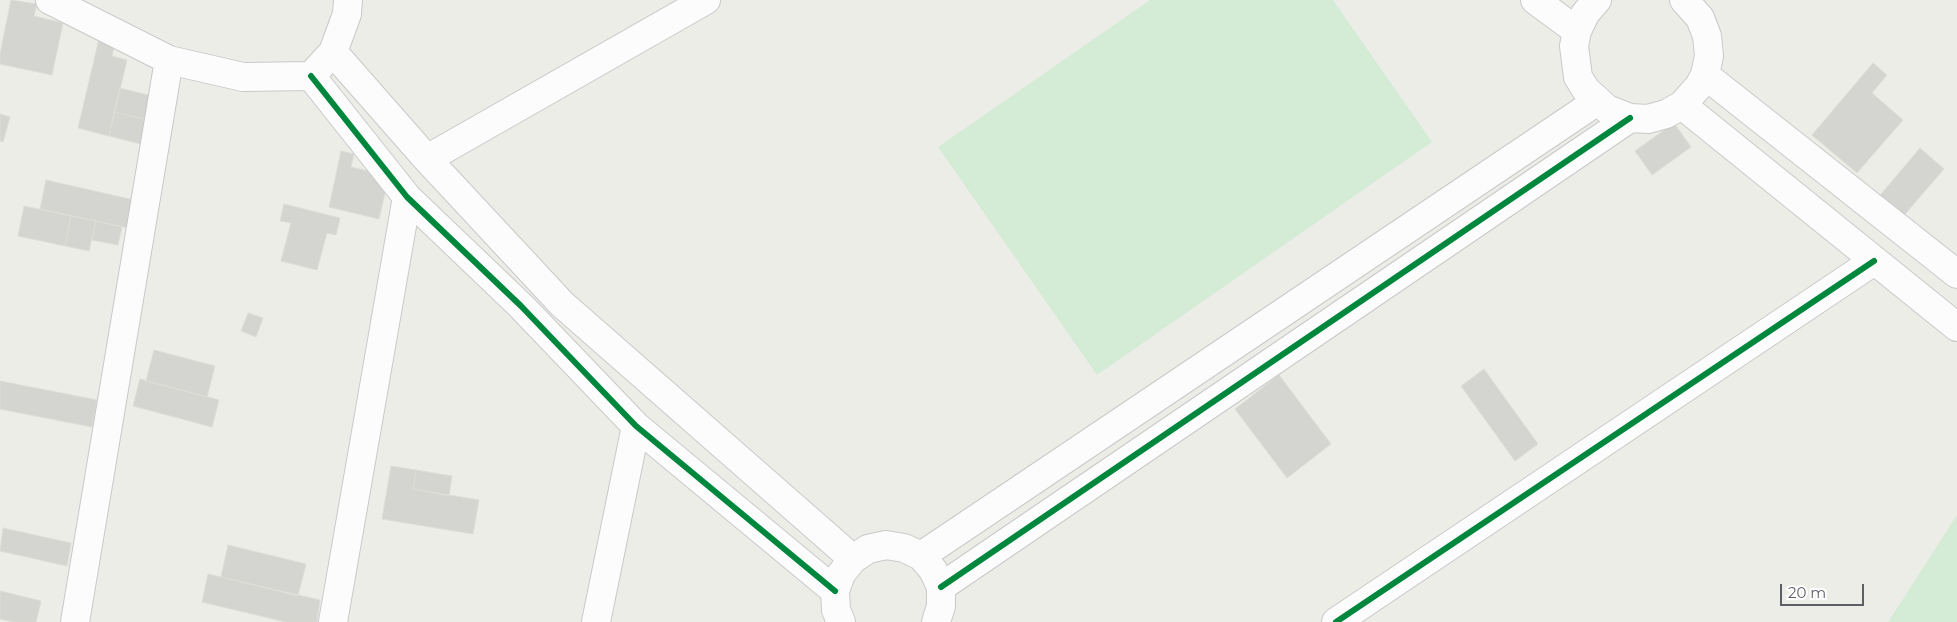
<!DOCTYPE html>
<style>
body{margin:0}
#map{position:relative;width:1957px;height:622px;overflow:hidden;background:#edede8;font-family:Montserrat,sans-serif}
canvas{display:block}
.scale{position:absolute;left:1780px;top:584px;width:84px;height:22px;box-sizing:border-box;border:2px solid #5c5f67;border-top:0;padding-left:6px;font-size:15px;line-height:18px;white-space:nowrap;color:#5c5f67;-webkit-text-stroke:4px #fff;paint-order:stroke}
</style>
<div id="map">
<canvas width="1957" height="622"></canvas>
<div class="scale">20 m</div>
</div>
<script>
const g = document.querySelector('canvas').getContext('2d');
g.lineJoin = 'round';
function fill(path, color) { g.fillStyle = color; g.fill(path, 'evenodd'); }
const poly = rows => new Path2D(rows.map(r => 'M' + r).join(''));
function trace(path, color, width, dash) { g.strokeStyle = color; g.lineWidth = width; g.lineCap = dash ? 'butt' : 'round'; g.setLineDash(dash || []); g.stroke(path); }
const green = poly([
 [1150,0,1333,0,1432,142,1097,375,938,147],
 [1957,515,1957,622,1888,622]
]);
const building = poly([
 [11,0,37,4,34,16,63,23,52,75,0,64,0,54,11,0],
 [100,35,116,39,112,56,127,60,109,136,78,128,100,35],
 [1873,63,1887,75,1872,93,1903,120,1857,173,1812,135,1873,63],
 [120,88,152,96,147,120,114,112,120,88],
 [114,112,147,120,141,144,109,136,114,112],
 [0,114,10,117,3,142,0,141,0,114],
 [1674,123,1691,147,1652,175,1635,151,1674,123],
 [1920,148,1944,169,1900,220,1877,199,1920,148],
 [341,151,354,154,351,167,389,176,379,219,329,207,341,151],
 [46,180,134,200,128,228,40,209,46,180],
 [284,204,340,218,336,235,327,233,317,270,281,261,291,223,280,221,284,204],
 [24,206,71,216,65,246,18,236,24,206],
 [71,216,96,221,89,251,65,246,71,216],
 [96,221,122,227,118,245,92,240,96,221],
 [248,313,263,318,256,337,241,331,248,313],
 [154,350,215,366,207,397,146,381,154,350],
 [1484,369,1538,444,1515,461,1461,386,1484,369],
 [1279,375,1331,444,1287,478,1235,409,1279,375],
 [140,379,219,400,212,427,133,406,140,379],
 [0,381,97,400,92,427,0,409,0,381],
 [391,466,416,470,413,489,479,500,473,534,382,519,391,466],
 [416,470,452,476,449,496,413,489,416,470],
 [3,528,71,543,67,566,0,551,3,528],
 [228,545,306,564,298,596,221,577,228,545],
 [208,574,320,600,317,622,286,622,202,602,208,574],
 [0,591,41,601,36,622,13,622,0,619,0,591]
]);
const minor = poly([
 [50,0,169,60,243,77,311,76,333,52,347,14,348,0],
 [1535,0,1577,31],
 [1597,0,1585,14,1577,31,1574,46,1578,77,1586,90,1607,109,1630,118,1648,119,1666,114,1682,105,1699,86,1705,75,1709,56,1707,36,1700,18,1684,0],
 [333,52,427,159,562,304,853,559],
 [1705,75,1957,274],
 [311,76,407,197,521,306,636,426,835,591],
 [1682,105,1957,327],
 [427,159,706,0],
 [921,556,1596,102],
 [941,587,1630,118],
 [75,622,169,60],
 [333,622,407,197],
 [596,622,636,426],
 [841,622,836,610,835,591,841,574,853,559,868,549,886,545,904,548,921,556,933,570,941,587,941,606,936,622],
 [1336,622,1874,261]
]);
const cycleway = poly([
 [311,76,407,197,521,306,636,426,835,591],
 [941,587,1630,118],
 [1336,622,1874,261]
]);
fill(green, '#d4ebd6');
fill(building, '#d4d4d0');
trace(building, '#dddcd6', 1);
trace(minor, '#c9c9c9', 30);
trace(minor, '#fcfcfc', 28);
trace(cycleway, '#00873e', 6);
</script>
